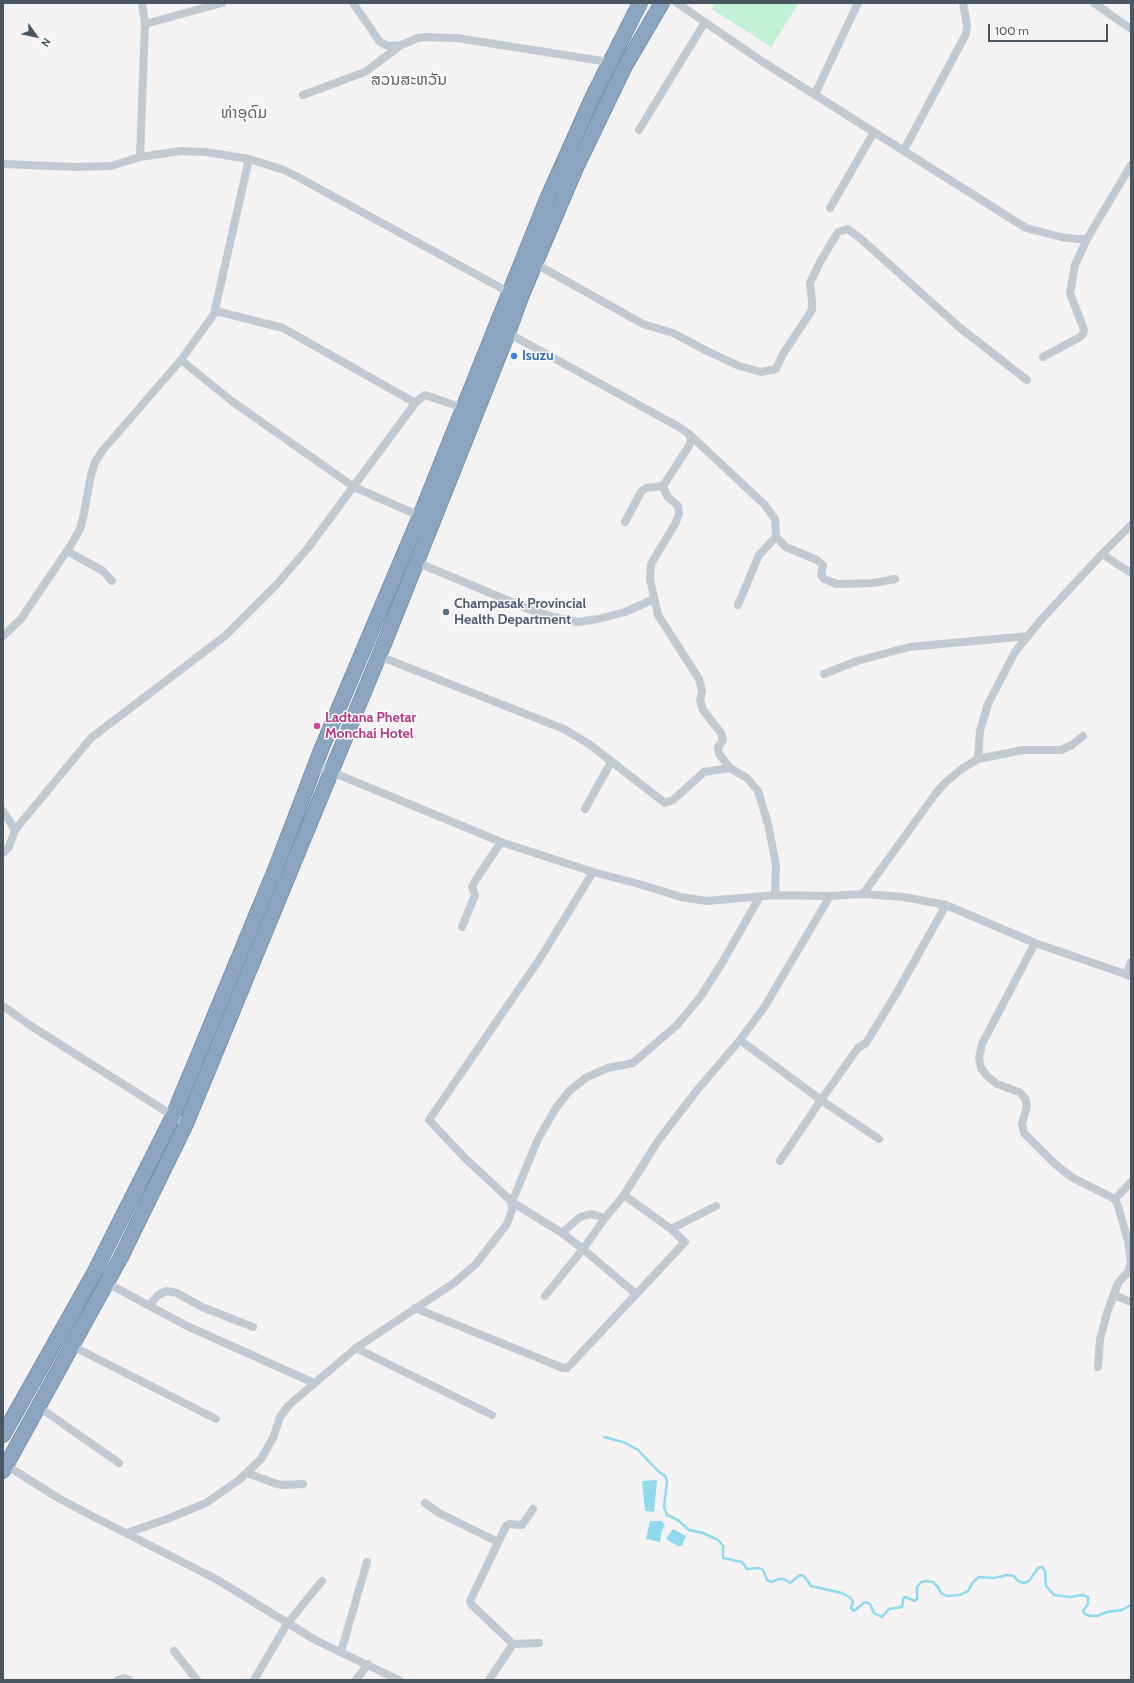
<!DOCTYPE html>
<meta charset="utf-8">
<style>
body{margin:0}
#map{position:relative;width:1134px;height:1683px;overflow:hidden;background:#f5f3f3;font-family:Cabin,sans-serif}
canvas{display:block}
.frame{position:absolute;inset:0;border:4px solid #4a5661;pointer-events:none}
.north{position:absolute;left:16px;top:16px;width:40px;height:40px;-webkit-text-stroke:3px #fff;paint-order:stroke;rotate:123deg;font-size:11px;font-weight:700;line-height:16px;text-align:center;color:#4a5661}
.north::after{content:'';display:block;margin:auto;width:14px;height:18px;background:#4a5661;clip-path:polygon(50% 0,100% 100%,50% 72%,0 100%)}
.scale{position:absolute;left:988px;top:24px;width:120px;height:18px;box-sizing:border-box;border:2px solid #4a5661;border-top:0;padding-left:5px;font-size:12px;line-height:14px;white-space:nowrap;color:#4a5661;-webkit-text-stroke:3px #fff;paint-order:stroke}
</style>
<div id="map">
<canvas width="1134" height="1683"></canvas>
<div class="frame"></div>
<div class="north">N</div>
<div class="scale">100 m</div>
</div>
<script>
const g = document.querySelector('canvas').getContext('2d');
g.lineJoin = 'round';
function fill(path, color) { g.fillStyle = color; g.fill(path, 'evenodd'); }
const poly = rows => new Path2D(rows.map(r => 'M' + r).join(''));
function trace(path, color, width, dash) { g.strokeStyle = color; g.lineWidth = width; g.lineCap = dash ? 'butt' : 'round'; g.setLineDash(dash || []); g.stroke(path); }
function drawText(font, color, halo, rows, align = 'center') {
  g.font = font + ' Cabin,"Noto Sans Lao",sans-serif'; g.lineWidth = 3; g.setLineDash([]); g.textBaseline = 'middle'; g.strokeStyle = halo; g.fillStyle = color; for (const [text, x, y, turn = 0] of rows) {
    g.save(); g.translate(x, y); g.rotate((+turn || 0) * Math.PI / 180); g.textAlign = isNaN(turn) ? turn : align; if (halo) g.strokeText(text, 0, 0); g.fillText(text, 0, 0); g.restore();
  }
}
const green = poly([
 [715,3,799,3,771,47,712,9]
]);
const water = poly([
 [657,1480,654,1512,645,1511,642,1481],
 [650,1521,662,1521,665,1526,662,1530,660,1542,646,1539],
 [673,1529,686,1536,682,1546,678,1546,666,1539]
]);
const stream = poly([
 [604,1437,623,1442,638,1450,658,1471,666,1477,667,1481,664,1507,667,1515,678,1520,689,1530,703,1533,718,1540,723,1546,723,1558,742,1562,747,1569,759,1568,763,1570,767,1580,771,1582,779,1579,784,1579,790,1583,800,1575,804,1576,811,1586,842,1593,851,1598,853,1602,851,1608,854,1611,865,1602,870,1604,874,1613,882,1617,889,1609,902,1607,903,1599,905,1597,915,1601,917,1599,917,1587,921,1582,926,1581,933,1582,938,1587,941,1593,947,1596,960,1595,968,1591,973,1582,979,1577,994,1578,1008,1575,1014,1576,1018,1581,1024,1583,1029,1581,1038,1568,1042,1567,1045,1571,1046,1586,1054,1595,1070,1597,1082,1595,1088,1597,1088,1604,1083,1611,1085,1614,1090,1616,1097,1616,1107,1612,1122,1610,1131,1605]
]);
const street = poly([
 [353,3,380,42,388,46,401,45,418,38,425,37,457,38,609,62],
 [677,3,763,62,1026,228,1061,237,1076,239,1087,239,1131,165],
 [1094,3,1131,29],
 [145,24,222,3],
 [815,94,858,3],
 [303,95,365,72,401,45],
 [639,130,705,22],
 [904,150,966,34,967,25,963,3],
 [140,157,145,24,142,3],
 [3,164,76,167,111,166,140,157,181,151,206,152,249,159,284,170,296,176,512,294],
 [830,208,874,132],
 [536,264,643,324,673,333,707,351,739,366,761,372,776,369,783,354,812,310,812,302,810,283,820,262,838,232,848,229,860,238,959,327,1027,380],
 [216,311,283,328,412,401,416,402,425,395,466,409],
 [508,333,679,427,689,434,765,505,775,519,776,537,786,547,817,560,823,565,821,575,824,579,837,584,874,583,895,579],
 [1043,357,1080,337,1083,334,1084,330,1070,293,1075,265,1087,239],
 [181,360,233,402,354,487,420,516],
 [689,434,691,441,689,446,663,486,667,496,678,506,679,514,675,524,651,564,650,579,658,615,699,679,702,691,700,700,703,710,721,733,723,740,718,747,719,754,730,768,747,778,758,791,768,824,776,865,775,895],
 [625,522,641,492,646,488,663,486],
 [67,551,103,571,112,581],
 [1102,554,1131,573],
 [416,562,531,610,558,618,578,622,598,619,625,612,654,599],
 [738,605,759,555,776,537],
 [3,636,21,619,71,545,80,529,83,518,91,475,95,462,103,450,181,360,214,314,249,159],
 [379,656,564,729,589,744,665,803,673,800,704,772,730,768],
 [824,674,857,661,909,647,1028,636],
 [978,759,980,731,988,704,1015,652,1040,621,1102,554,1131,525],
 [315,765,501,842,593,872,639,884,681,897,707,901,775,895,830,896,863,894,904,897,946,905,1035,943,1131,976],
 [585,809,611,762],
 [3,811,15,830,9,847,3,853],
 [15,830,91,738,225,636,277,584,308,548,416,402],
 [863,894,936,793,946,782,963,768,978,759,1023,750,1061,750,1072,745,1083,736],
 [462,927,475,895,472,887,475,881,501,842],
 [1035,943,982,1044,979,1058,981,1068,987,1076,997,1084,1019,1092,1025,1098,1027,1106,1022,1124,1024,1133,1055,1164,1073,1178,1115,1199,1118,1206,1128,1241,1131,1263,1128,1272,1118,1283,1107,1313,1100,1340,1098,1367],
 [1127,975,1131,962],
 [3,1006,31,1026,186,1124],
 [740,1040,821,1100,879,1139],
 [780,1161,821,1100,858,1048,866,1043,896,994,946,905],
 [624,1195,605,1218,583,1249,562,1233,512,1202,538,1139,556,1108,569,1091,587,1077,608,1068,633,1063,677,1025,701,996,722,963,759,898],
 [1115,1199,1131,1182],
 [671,1229,716,1206],
 [562,1233,580,1217,591,1214,605,1218],
 [107,1283,187,1326,314,1383],
 [1114,1295,1131,1302],
 [545,1296,583,1249,636,1294],
 [150,1305,158,1295,167,1291,177,1293,202,1307,253,1327],
 [415,1308,563,1368,567,1368,570,1365,685,1242,671,1229,624,1195,658,1141,698,1089,740,1040,765,1006,830,896],
 [72,1346,216,1419],
 [356,1348,492,1415],
 [39,1407,119,1463],
 [4,1464,60,1499,96,1518,216,1579,317,1641,399,1680],
 [247,1473,274,1483,282,1485,303,1484],
 [425,1503,439,1513,498,1542],
 [127,1533,167,1519,206,1503,239,1480,261,1459,273,1438,280,1417,289,1405,356,1348,454,1283,476,1264,507,1224,512,1210,512,1202,465,1158,429,1120,541,957,593,872],
 [513,1644,539,1643],
 [174,1651,197,1680],
 [341,1652,367,1562],
 [118,1680,124,1678,129,1680],
 [254,1680,287,1624,322,1581],
 [356,1680,368,1664],
 [489,1680,513,1644,472,1605,470,1601,506,1526,509,1524,522,1525,533,1509]
]);
const highway = poly([
 [3,1435,93,1275,173,1116,277,865,321,750,420,516,547,199,593,96,640,3],
 [3,1471,121,1257,186,1124,388,634,508,333,521,297,575,170,625,66,662,3]
]);
const markers = [
 [514,356,4,"#3f7fe0"],
 [446,612,4,"#5c6f8a"],
 [317,726,4,"#d1479c"]
];
const shopNames = [
 ["Isuzu",522,356]
];
const serviceNames = [
 ["Champasak Provincial",454,604],
 ["Health Department",454,620]
];
const hotelNames = [
 ["Ladtana Phetar",325,718],
 ["Monchai Hotel",325,734]
];
const quarterNames = [
 ["ສວນສະຫວັນ",409,80],
 ["ທ່າອຸດົມ",244,113]
];
fill(green, '#c3f1d5');
fill(water, '#90daee');
trace(stream, '#90daee', 2.5);
trace(highway, '#7690ad', 16);
trace(street, '#c1cad2', 8);
trace(highway, '#8ba5c1', 14);
for (const [x, y, r, color] of markers) { const dot = new Path2D(); dot.arc(x, y, r, 0, 2 * Math.PI); g.fillStyle = color; g.fill(dot); trace(dot, '#fff', 1.5); }
drawText('bold 14px', '#366cbe', '#fff', shopNames, 'left');
drawText('bold 14px', '#4e5e75', '#fff', serviceNames, 'left');
drawText('bold 14px', '#b23c85', '#fff', hotelNames, 'left');
drawText('16px', '#5f6368', '#fff', quarterNames);
</script>
